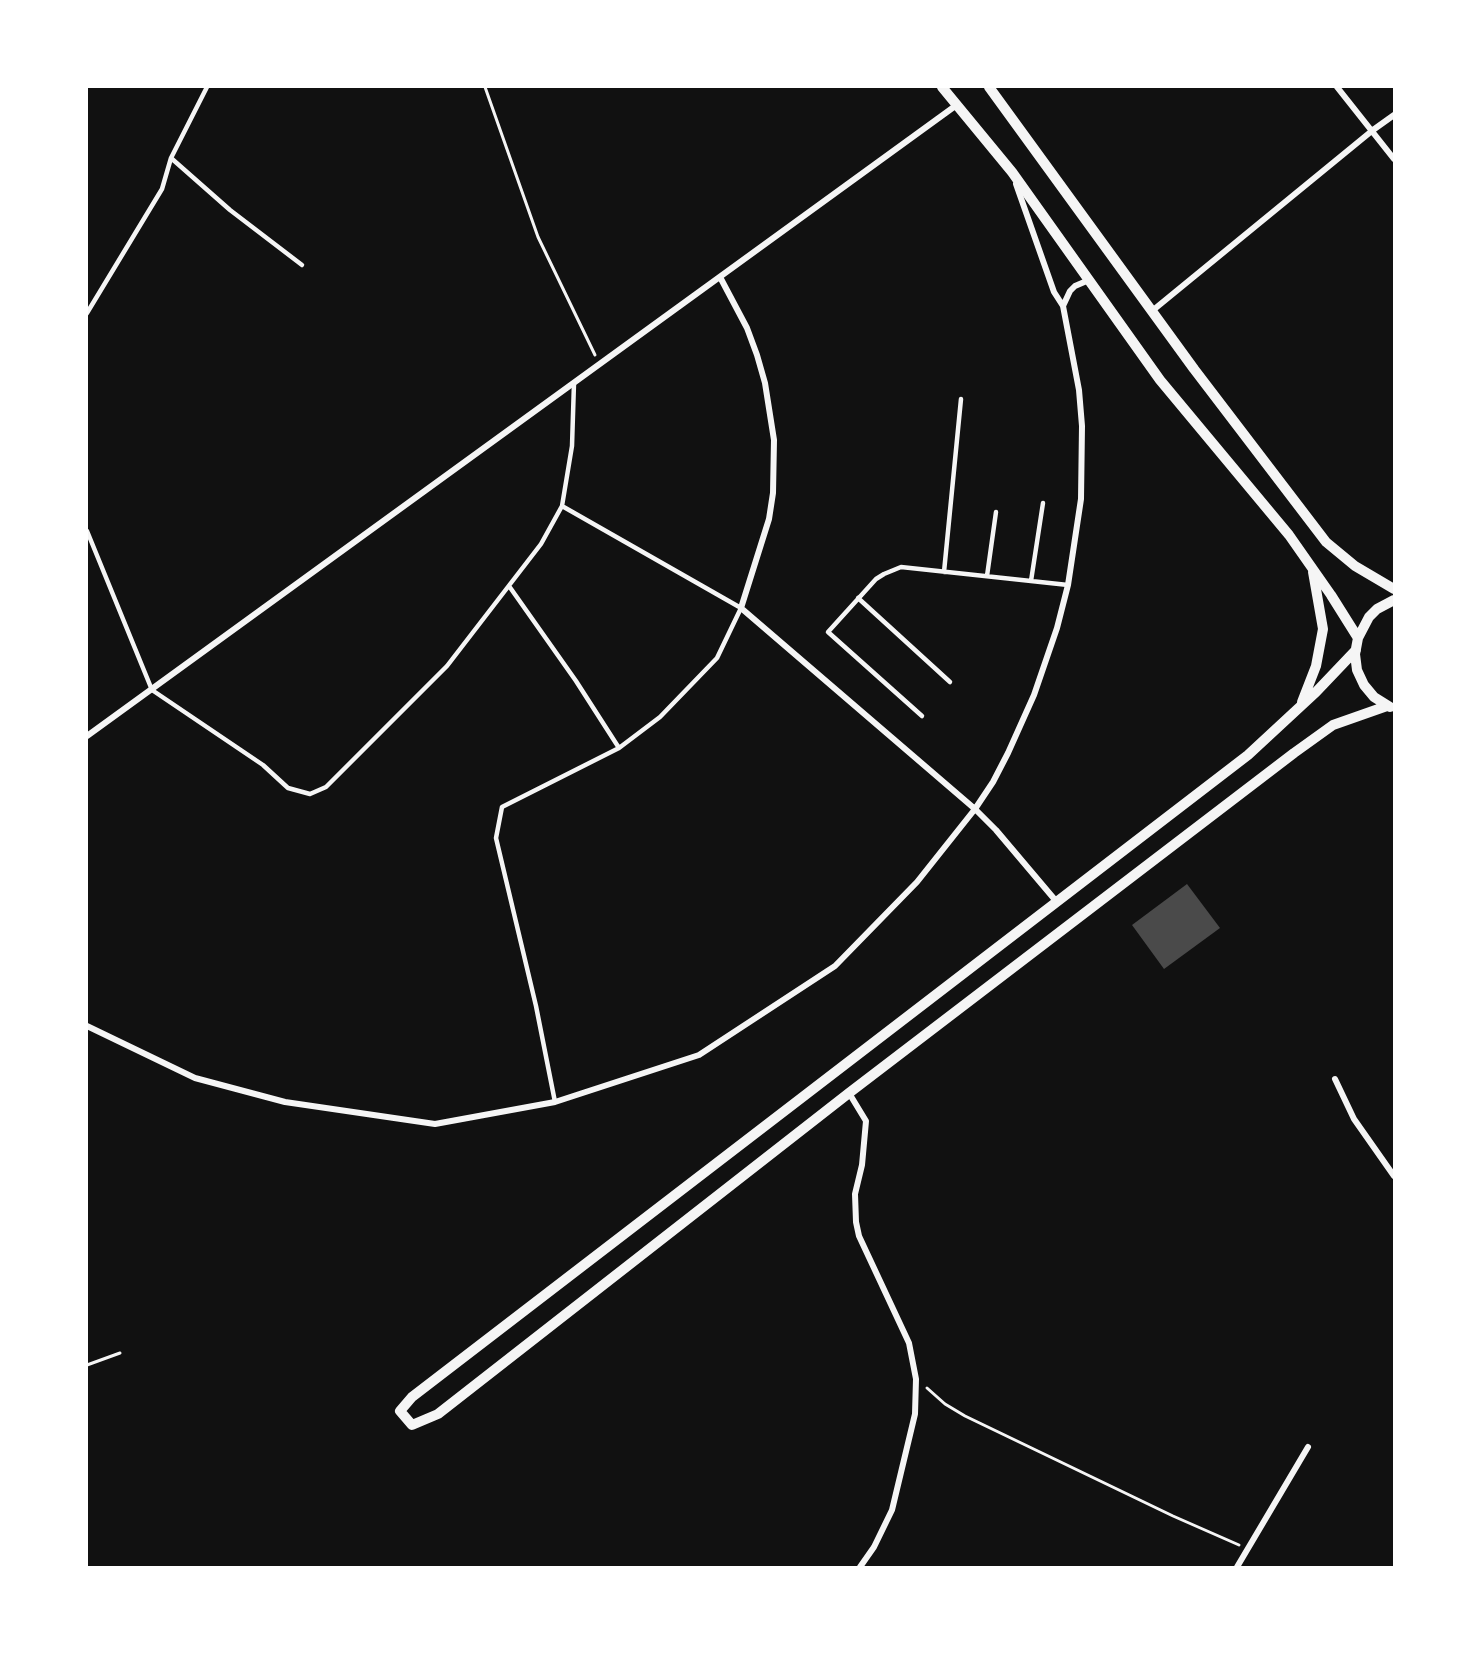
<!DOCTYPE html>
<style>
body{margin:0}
#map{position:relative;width:1481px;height:1654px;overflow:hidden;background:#111;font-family:Literata,serif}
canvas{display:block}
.frame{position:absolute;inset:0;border:88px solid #fff;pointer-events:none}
</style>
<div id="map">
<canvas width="1481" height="1654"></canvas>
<div class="frame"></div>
</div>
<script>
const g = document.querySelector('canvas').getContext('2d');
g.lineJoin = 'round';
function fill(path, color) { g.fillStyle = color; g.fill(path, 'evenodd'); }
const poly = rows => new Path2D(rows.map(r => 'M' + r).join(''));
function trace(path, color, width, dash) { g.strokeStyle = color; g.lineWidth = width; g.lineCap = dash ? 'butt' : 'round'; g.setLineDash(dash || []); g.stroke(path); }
const building = poly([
 [1187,884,1220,928,1164,969,1132,925]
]);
const path = poly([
 [485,87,538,237,595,355],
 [87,1365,120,1353],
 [927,1388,945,1404,965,1416,1173,1516,1239,1545]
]);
const service = poly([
 [171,158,230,210,302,265],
 [87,313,162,189,171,158,207,87],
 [87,531,152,690,263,765,288,788,310,794,326,787,447,666,541,544,562,506,572,446,574,383],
 [944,572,961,399],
 [987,576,996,512],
 [1031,581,1043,503],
 [509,586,576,681,619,748],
 [858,598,950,682],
 [922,716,828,632,876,579,884,574,901,567,1068,585],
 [555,1102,536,1006,496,838,502,807,619,748,660,717,717,658,741,608,562,506]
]);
const minor = poly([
 [1337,87,1394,159],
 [720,277,747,328,757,355,765,383,774,440,773,493,769,519,741,608,975,809,996,830,1056,901],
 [1063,306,1070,291,1075,286,1089,280],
 [1152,311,1373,130,1394,115],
 [87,736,958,104],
 [87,1026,195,1078,285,1102,435,1124,555,1102,699,1055,835,966,917,882,975,809,993,782,1008,753,1034,695,1057,628,1068,585,1081,499,1082,426,1079,390,1063,306,1054,292,1016,184],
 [1335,1079,1354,1119,1394,1176],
 [849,1093,866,1121,862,1165,855,1194,856,1222,859,1236,909,1343,916,1379,915,1414,892,1510,874,1547,860,1567],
 [1237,1567,1308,1447]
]);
const tertiary = poly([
 [942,87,1012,172,1160,380,1289,535,1331,595,1358,638],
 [989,87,1194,369,1326,542,1355,566,1394,589],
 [1356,650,1316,692,1248,755,412,1397,400,1411,412,1425,438,1414,849,1093,1294,753,1333,725,1387,706],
 [1302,702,1316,666,1323,629,1313,572],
 [1390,707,1374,697,1364,685,1357,670,1355,654,1358,638,1369,617,1377,609,1394,600]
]);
fill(building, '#4a4a4a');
trace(path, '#f5f5f5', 3);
trace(service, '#f5f5f5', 4.5);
trace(minor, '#f5f5f5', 6);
trace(tertiary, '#f5f5f5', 10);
</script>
